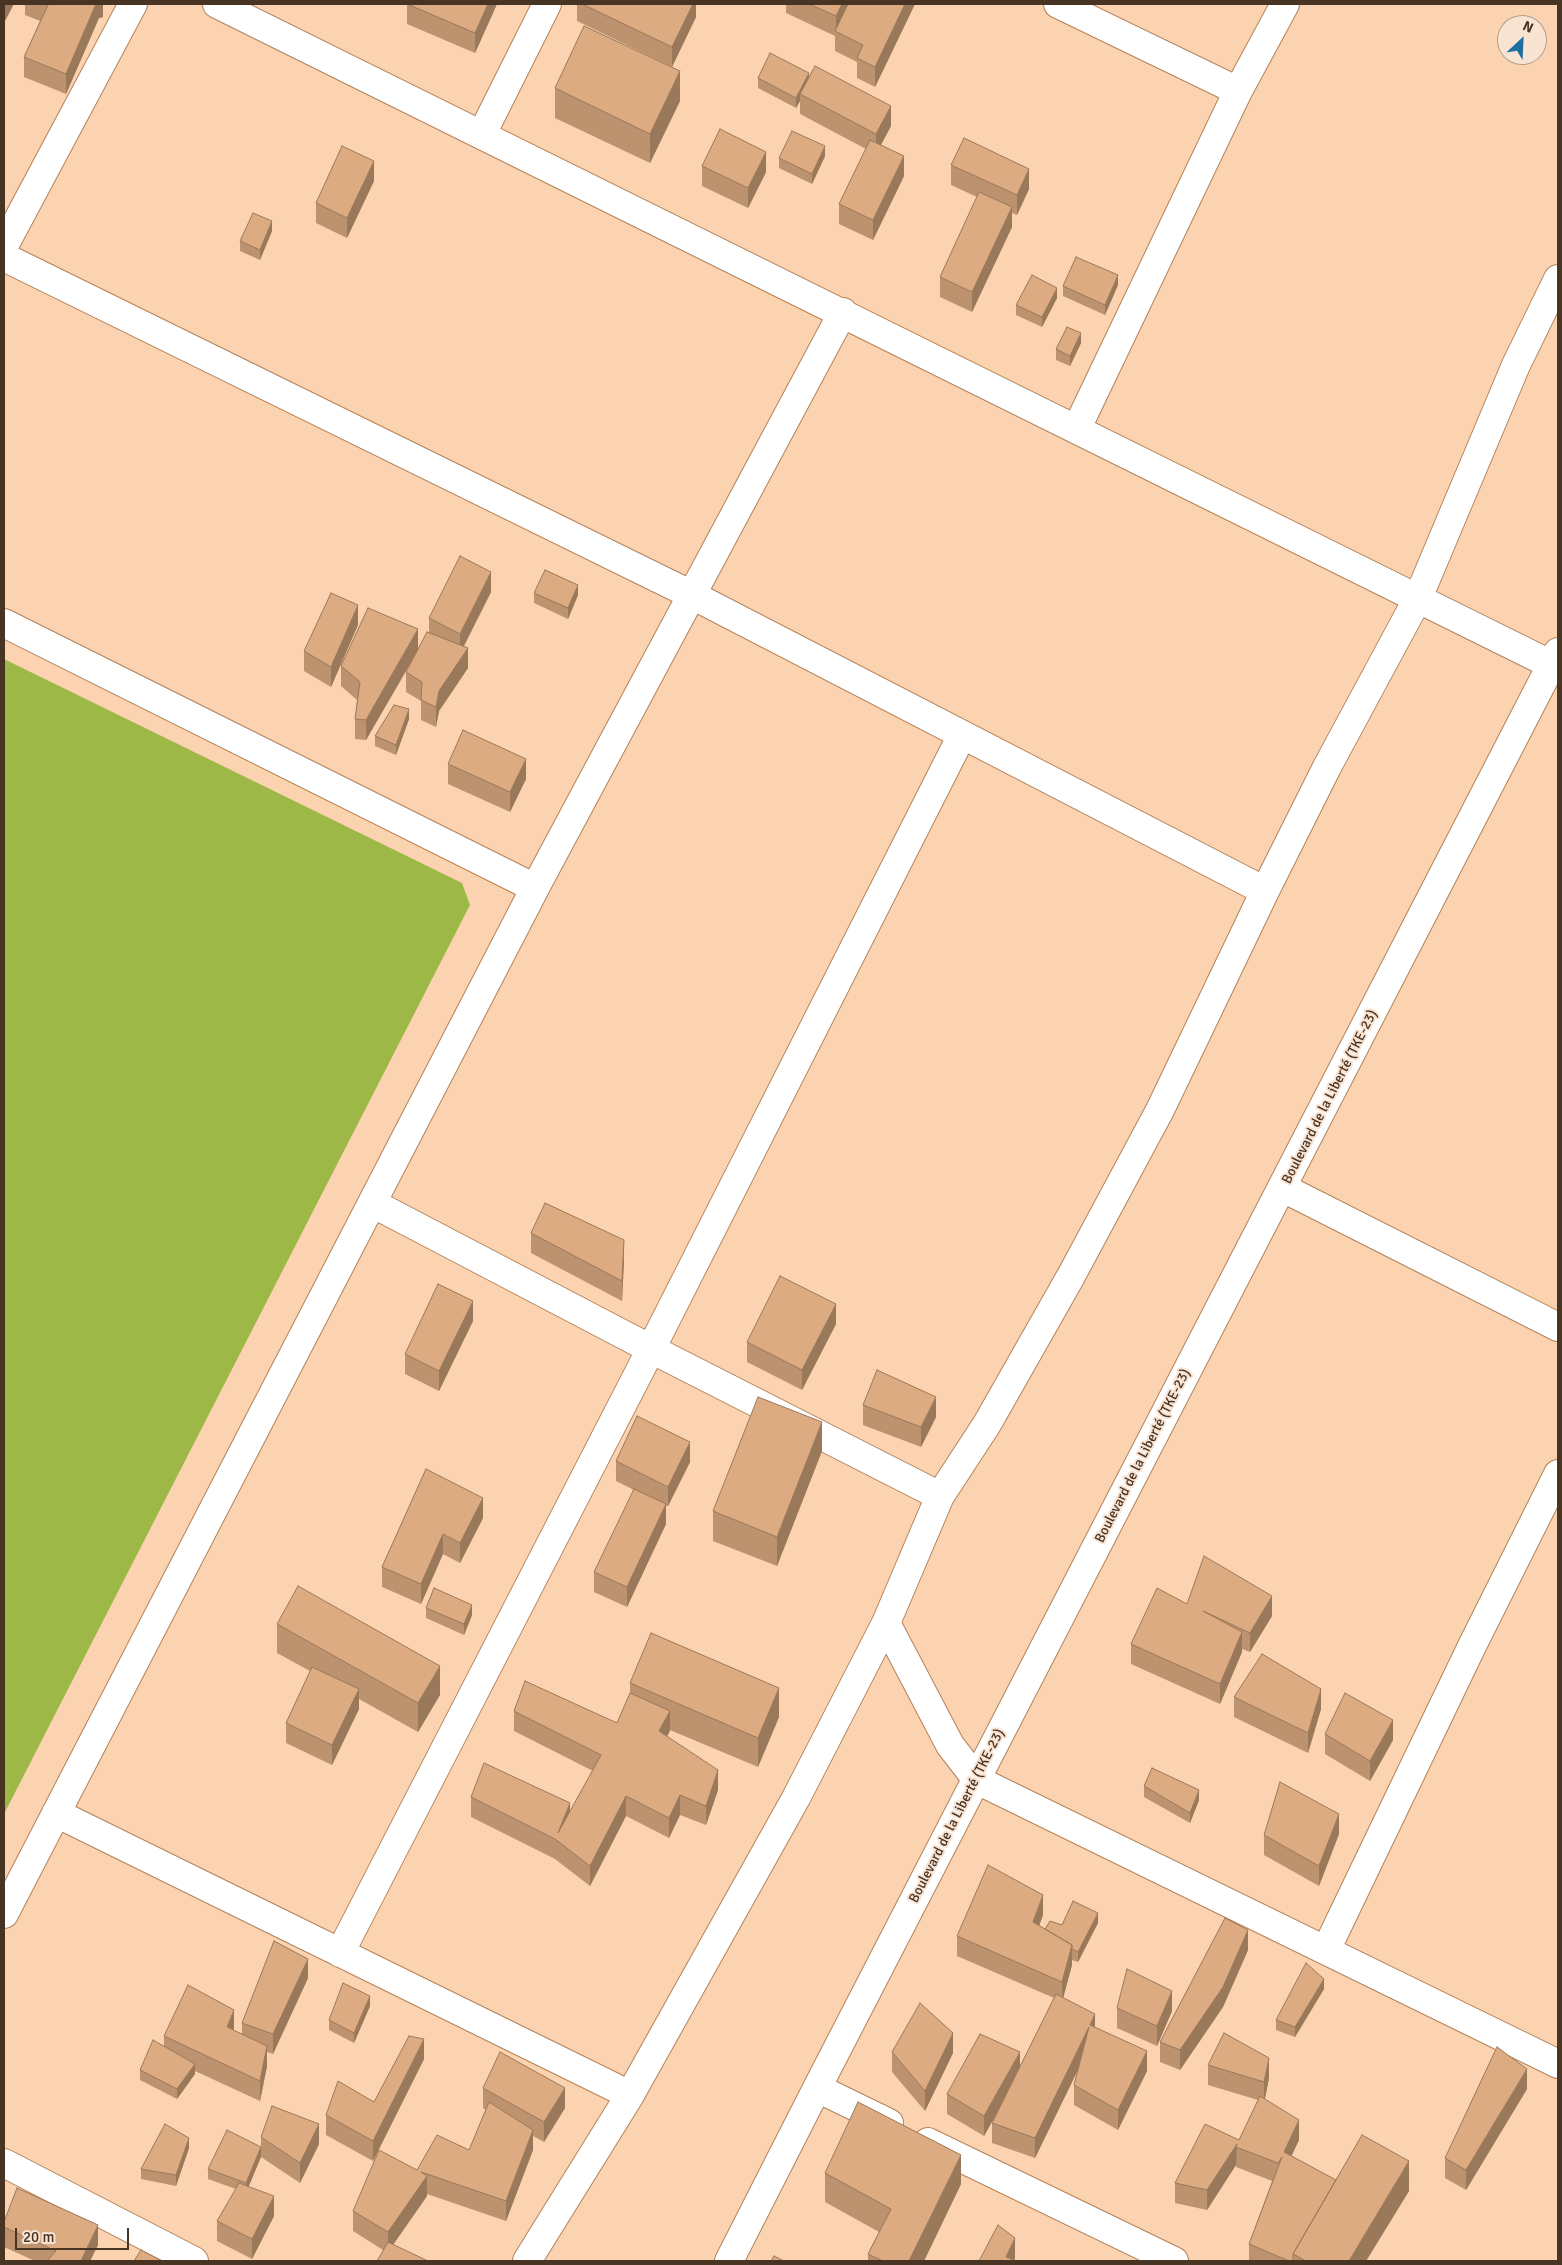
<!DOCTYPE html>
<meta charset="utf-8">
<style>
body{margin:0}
#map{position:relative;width:1562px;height:2265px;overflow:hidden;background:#fcd3b1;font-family:Signika,sans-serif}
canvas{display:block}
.frame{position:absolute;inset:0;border:5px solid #483423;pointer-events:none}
.north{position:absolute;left:1497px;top:15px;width:50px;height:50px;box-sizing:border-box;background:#f9e4d4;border:1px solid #b29e8d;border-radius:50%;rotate:25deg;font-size:14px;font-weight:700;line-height:20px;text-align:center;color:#483423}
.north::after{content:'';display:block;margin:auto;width:18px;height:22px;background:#1e6fa0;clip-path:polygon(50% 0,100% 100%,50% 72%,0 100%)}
.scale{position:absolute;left:15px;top:2228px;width:114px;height:22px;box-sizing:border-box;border:2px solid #483423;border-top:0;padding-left:6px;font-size:15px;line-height:18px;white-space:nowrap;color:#483423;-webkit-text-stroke:4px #f9e4d4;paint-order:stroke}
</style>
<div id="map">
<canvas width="1562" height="2265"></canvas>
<div class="frame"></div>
<div class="north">N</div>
<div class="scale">20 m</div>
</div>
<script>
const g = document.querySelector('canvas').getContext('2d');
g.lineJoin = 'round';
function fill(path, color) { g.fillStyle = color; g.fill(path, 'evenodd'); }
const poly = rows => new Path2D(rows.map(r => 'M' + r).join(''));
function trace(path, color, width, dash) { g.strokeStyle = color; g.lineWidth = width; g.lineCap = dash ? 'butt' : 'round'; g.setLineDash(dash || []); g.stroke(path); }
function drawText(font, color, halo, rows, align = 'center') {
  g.font = font + ' Signika,sans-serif'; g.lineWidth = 4; g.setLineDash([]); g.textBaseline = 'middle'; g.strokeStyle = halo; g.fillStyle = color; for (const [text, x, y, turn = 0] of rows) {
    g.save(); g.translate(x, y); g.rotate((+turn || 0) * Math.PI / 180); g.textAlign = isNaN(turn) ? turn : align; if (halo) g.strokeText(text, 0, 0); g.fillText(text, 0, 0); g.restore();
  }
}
const green = poly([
 [4,659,462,883,470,905,4,1814]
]);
const minor = poly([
 [217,4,1558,668],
 [1058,4,1238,91],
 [482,134,547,4],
 [4,246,133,4],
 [4,257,692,595,1265,891],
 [1077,428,1238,91,1285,4],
 [4,623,535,888,843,312],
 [1283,1188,1558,1327],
 [372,1203,651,1349,940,1496,886,1623,950,1745,977,1780,1558,2064],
 [940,1496,987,1424,1071,1276,1160,1110,1265,891,1327,767,1418,598,1516,365,1558,279],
 [56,1813,630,2095],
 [4,1914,535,888],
 [1326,1950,1471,1648,1558,1474],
 [340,1953,651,1349,962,735],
 [817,2088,889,2123],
 [928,2142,1174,2261],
 [4,2163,194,2261],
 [527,2261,630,2095,796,1798,886,1623],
 [729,2261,817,2088,1558,652]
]);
const wall = poly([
 [25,4,103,4,103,17,99,18,66,94,24,77,24,57,40,21,25,15],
 [407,4,497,4,475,53,407,24],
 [577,4,696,4,696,17,672,67,577,21],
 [786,4,915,4,875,87,857,78,857,62,835,51,835,36,786,13],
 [809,77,891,126,881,145,904,176,873,240,839,224,839,204,866,149,800,114,800,101,796,108,758,88,758,78],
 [555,88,680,101,650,163,555,118],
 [825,156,812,184,779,168,779,158],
 [951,165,1029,189,1017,215,1012,213,1012,227,972,312,940,297,940,277,977,197,951,185],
 [702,166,766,172,748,208,702,186],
 [374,181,347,238,316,223,316,203],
 [272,231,260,260,240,251,240,241],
 [1118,285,1105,315,1063,296,1063,286],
 [1057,298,1042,327,1016,315,1016,305],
 [1081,343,1070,366,1056,360,1056,349],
 [491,592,463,647,468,668,439,711,436,727,421,720,421,701,406,692,406,672,414,658,366,740,355,739,355,719,357,700,341,686,341,666,418,649,429,633,429,618],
 [534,593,578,595,568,619,534,603],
 [358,625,331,687,304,671,304,651],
 [409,719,396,755,375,746,375,736],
 [448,764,526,779,510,812,448,784],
 [531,1233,624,1260,622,1301,531,1253],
 [473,1321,439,1391,405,1374,405,1354],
 [836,1324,802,1390,747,1362,747,1342],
 [863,1405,936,1417,921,1447,863,1425],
 [822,1451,777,1566,713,1541,713,1511],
 [616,1461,690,1462,668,1506,666,1506,666,1524,627,1607,594,1592,594,1572,634,1490,616,1481],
 [426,1469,483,1518,460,1563,443,1554,421,1604,382,1587,382,1567],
 [1187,1604,1272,1616,1250,1652,1242,1649,1242,1652,1220,1704,1131,1664,1131,1644],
 [426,1608,472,1615,464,1635,426,1618],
 [277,1624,440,1695,418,1732,359,1699,359,1709,332,1765,286,1743,286,1723,310,1671,277,1653],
 [630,1683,779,1717,758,1767,670,1730,667,1736,718,1790,706,1825,680,1815,669,1838,626,1816,590,1886,555,1859,471,1817,471,1797,570,1812,593,1771,514,1731,514,1711,617,1723,630,1693],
 [1234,1697,1321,1709,1308,1753,1234,1717],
 [1325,1734,1393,1740,1370,1781,1325,1754],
 [1144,1786,1199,1800,1190,1823,1144,1797],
 [1339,1834,1319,1886,1264,1855,1264,1835],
 [1043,1915,1039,1926,1045,1929,1062,1925,1098,1923,1078,1962,1072,1960,1072,1965,1063,1998,1095,2027,1147,2071,1118,2130,1074,2105,1074,2085,1078,2070,1035,2158,992,2143,992,2123,994,2118,984,2136,947,2114,947,2094,1020,2067,1054,1998,957,1956,957,1936],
 [1248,1950,1223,2007,1180,2070,1160,2062,1160,2042],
 [308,1978,273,2054,267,2052,267,2066,260,2101,195,2071,195,2074,177,2099,140,2080,140,2070,164,2046,164,2036,234,2031,242,2034,242,2023],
 [1324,1989,1295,2037,1276,2030,1276,2020],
 [370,2006,354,2043,329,2030,329,2020],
 [1117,2008,1172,2011,1157,2046,1117,2028],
 [892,2052,953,2053,925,2111,892,2072],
 [424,2059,373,2161,326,2135,326,2115,374,2102],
 [1208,2065,1269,2078,1265,2099,1299,2140,1291,2156,1336,2180,1409,2191,1366,2261,1249,2261,1249,2244,1272,2181,1236,2167,1236,2165,1207,2210,1175,2203,1175,2183,1239,2140,1258,2100,1208,2085],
 [483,2088,565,2108,544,2142,533,2136,533,2150,506,2221,427,2194,427,2196,393,2245,383,2250,353,2231,353,2211,417,2170,469,2150,486,2110,483,2108],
 [1527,2089,1466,2190,1445,2178,1445,2158],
 [261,2137,319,2144,300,2183,261,2157,248,2187,274,2216,252,2259,217,2241,217,2221,236,2189,208,2179,208,2169,261,2147],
 [189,2148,176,2186,141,2179,141,2169],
 [825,2173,961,2184,924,2261,868,2261,868,2254,879,2232,825,2202],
 [4,2222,98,2245,90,2261,35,2261,4,2247]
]);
const shadedWall = poly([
 [4,4,14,4,4,23],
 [96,4,103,4,103,17,99,18,66,94,66,74],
 [488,4,497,4,475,53,475,33],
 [693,4,696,4,696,17,672,67,672,47],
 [842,4,851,4,836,32,836,16],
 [905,4,915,4,875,87,875,67],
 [680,71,680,101,650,163,650,134],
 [809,73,809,83,800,94,800,101,796,108,796,98],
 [891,106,891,126,876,154,876,134],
 [825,146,825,156,812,184,812,174],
 [766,152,766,172,748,208,748,188],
 [904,156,904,176,873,240,873,220],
 [374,161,374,181,347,238,347,218],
 [1029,169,1029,189,1017,215,1017,195],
 [1012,207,1012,227,972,312,972,292],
 [272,221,272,231,260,260,260,250],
 [1118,275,1118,285,1105,315,1105,305],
 [1057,288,1057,298,1042,327,1042,317],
 [1081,333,1081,343,1070,366,1070,356],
 [491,572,491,592,460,654,460,634],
 [578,585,578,595,568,619,568,608],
 [358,605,358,625,331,687,331,667],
 [418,629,418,649,366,740,366,720],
 [468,648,468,668,439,711,436,727,436,707,439,691],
 [409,709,409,719,396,755,396,745],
 [526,759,526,779,510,812,510,792],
 [624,1240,624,1260,622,1301,622,1281],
 [473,1301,473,1321,439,1391,439,1371],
 [836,1304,836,1324,802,1390,802,1370],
 [936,1397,936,1417,921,1447,921,1427],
 [822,1422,822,1451,777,1566,777,1537],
 [690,1442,690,1462,668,1506,668,1487],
 [483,1498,483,1518,460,1563,460,1543],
 [666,1504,666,1524,627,1607,627,1587],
 [443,1534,443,1554,421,1604,421,1584],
 [1272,1596,1272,1616,1250,1652,1250,1633],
 [472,1605,472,1615,464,1635,464,1624],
 [1242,1632,1242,1652,1220,1704,1220,1684],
 [440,1666,440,1695,418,1732,418,1703],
 [779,1688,779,1717,758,1767,758,1738],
 [359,1689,359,1709,332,1765,332,1745],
 [1321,1689,1321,1709,1308,1753,1308,1733],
 [670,1711,670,1731,659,1751,659,1731],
 [1393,1720,1393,1740,1370,1781,1370,1761],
 [718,1770,718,1790,706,1825,706,1806],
 [1199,1790,1199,1800,1190,1823,1190,1813],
 [680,1795,680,1815,669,1838,669,1818],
 [626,1796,626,1816,590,1886,590,1866],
 [570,1803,570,1823,558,1833],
 [1339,1814,1339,1834,1319,1886,1319,1866],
 [1043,1895,1043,1915,1033,1942,1033,1922],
 [1098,1913,1098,1923,1078,1962,1078,1952],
 [1248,1930,1248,1950,1223,2007,1180,2070,1180,2050],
 [1072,1945,1072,1965,1062,2002,1062,1982],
 [308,1959,308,1978,273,2054,273,2034],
 [1324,1979,1324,1989,1295,2037,1295,2027],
 [1172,1991,1172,2011,1157,2046,1157,2026],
 [370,1996,370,2006,354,2043,354,2033],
 [234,2010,234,2030,227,2027],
 [1095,2014,1095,2034,1090,2025],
 [1089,2027,1089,2047,1035,2158,1035,2138],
 [953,2033,953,2053,925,2111,925,2091],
 [424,2039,424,2059,373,2161,373,2141],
 [267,2046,267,2066,260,2101,260,2081],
 [1147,2051,1147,2071,1118,2130,1118,2110],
 [1020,2052,1020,2072,984,2136,984,2116],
 [1269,2058,1269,2078,1264,2102,1264,2082],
 [195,2064,195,2074,177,2099,177,2089],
 [1527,2069,1527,2089,1466,2190,1466,2170],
 [565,2088,565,2108,544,2142,544,2122],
 [1299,2120,1299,2140,1284,2172,1284,2152],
 [319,2124,319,2144,300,2183,300,2163],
 [533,2130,533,2150,506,2221,506,2201],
 [189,2138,189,2148,176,2186,176,2175],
 [1237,2144,1236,2165,1207,2210,1207,2190],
 [261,2147,261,2157,246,2193,246,2183],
 [961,2155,961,2184,924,2261,909,2261],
 [1409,2161,1409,2191,1366,2261,1349,2261],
 [427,2176,427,2196,388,2252,388,2232],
 [274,2196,274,2216,252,2259,252,2239],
 [98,2225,98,2245,90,2261,81,2261],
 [1015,2238,1015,2258,1014,2261,1006,2257]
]);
const building = poly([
 [46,4,96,4,66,74,24,57,48,5,46,4],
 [407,4,488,4,475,33,407,4],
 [582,4,693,4,672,47,582,4],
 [809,4,842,4,836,16,809,4],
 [848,4,905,4,875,67,857,58,863,45,835,31,848,4],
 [584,26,680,71,650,134,555,88,584,26],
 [770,53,809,73,796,98,758,78,770,53],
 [815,66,891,106,876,134,800,94,815,66],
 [720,129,766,152,748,188,702,166,720,129],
 [792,131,825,146,812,174,779,158,792,131],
 [964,138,1029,169,1017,195,951,165,964,138],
 [870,140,904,156,873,220,839,204,870,140],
 [342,146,374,161,347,218,316,203,342,146],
 [979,192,1012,207,972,292,940,277,979,192],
 [253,213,272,221,260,250,240,241,253,213],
 [1076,257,1118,275,1105,305,1063,286,1076,257],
 [1032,275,1057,288,1042,317,1016,305,1032,275],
 [1067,327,1081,333,1070,356,1056,349,1067,327],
 [460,556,491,572,460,634,429,618,460,556],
 [545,570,578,585,568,608,534,593,545,570],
 [331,593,358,605,331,667,304,651,331,593],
 [368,608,418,629,366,720,355,719,360,682,341,666,368,608],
 [427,632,468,648,439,691,436,707,421,700,422,682,406,672,427,632],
 [394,705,409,709,396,745,375,736,394,705],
 [463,730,526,759,510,792,448,764,463,730],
 [545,1203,624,1240,622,1281,531,1233,545,1203],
 [780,1276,836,1304,802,1370,747,1342,780,1276],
 [438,1284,473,1301,439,1371,405,1354,438,1284],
 [877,1370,936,1397,921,1427,863,1405,877,1370],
 [758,1397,822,1422,777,1537,713,1511,758,1397],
 [637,1416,690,1442,668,1487,616,1461,637,1416],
 [426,1469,483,1498,460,1543,443,1534,421,1584,382,1567,426,1469],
 [634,1489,666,1504,627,1587,594,1572,634,1489],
 [1204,1556,1272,1596,1250,1633,1203,1611,1242,1632,1220,1684,1131,1644,1157,1588,1187,1604,1204,1556],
 [298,1586,440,1666,418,1703,277,1624,298,1586],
 [434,1588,472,1605,464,1624,426,1608,434,1588],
 [651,1633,779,1688,758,1738,630,1683,651,1633],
 [1262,1654,1321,1689,1308,1733,1234,1697,1262,1654],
 [312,1667,359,1689,332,1745,286,1723,312,1667],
 [525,1681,617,1723,630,1693,670,1711,659,1731,718,1770,706,1806,680,1795,669,1818,626,1796,590,1866,555,1839,471,1797,484,1763,570,1803,558,1833,601,1755,514,1711,525,1681],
 [1345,1693,1393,1720,1370,1761,1325,1734,1345,1693],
 [1152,1768,1199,1790,1190,1813,1144,1786,1152,1768],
 [1280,1782,1339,1814,1319,1866,1264,1835,1280,1782],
 [988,1865,1043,1895,1033,1922,1072,1945,1062,1982,957,1936,988,1865],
 [1073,1901,1098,1913,1078,1952,1072,1949,1072,1945,1045,1929,1050,1921,1062,1925,1073,1901],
 [1225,1918,1248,1930,1223,1987,1180,2050,1160,2042,1225,1918],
 [274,1941,308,1959,273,2034,242,2023,274,1941],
 [1306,1963,1324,1979,1295,2027,1276,2020,1306,1963],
 [1127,1969,1172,1991,1157,2026,1117,2008,1127,1969],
 [343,1983,370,1996,354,2033,329,2020,343,1983],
 [188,1985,234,2010,227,2027,267,2046,260,2081,164,2036,188,1985],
 [1056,1994,1095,2014,1090,2025,1147,2051,1118,2110,1074,2085,1089,2027,1035,2138,992,2123,1056,1994],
 [920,2003,953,2033,925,2091,892,2052,920,2003],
 [1224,2033,1269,2058,1264,2082,1208,2065,1224,2033],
 [980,2034,1020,2052,984,2116,947,2094,980,2034],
 [409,2036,424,2039,373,2141,326,2115,338,2081,374,2102,409,2036],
 [153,2040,195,2064,177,2089,140,2070,153,2040],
 [1497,2047,1527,2069,1466,2170,1445,2158,1497,2047],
 [500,2052,565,2088,544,2122,483,2088,500,2052],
 [1260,2096,1299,2120,1284,2152,1336,2180,1293,2254,1293,2261,1289,2261,1249,2244,1282,2157,1278,2163,1236,2147,1237,2144,1207,2190,1175,2183,1205,2124,1239,2140,1260,2096],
 [489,2102,533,2130,506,2201,421,2172,427,2176,388,2232,353,2211,379,2150,417,2170,437,2135,469,2150,489,2102],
 [858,2102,961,2155,909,2261,883,2261,868,2254,891,2209,825,2173,858,2102],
 [272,2106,319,2124,300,2163,261,2137,272,2106],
 [165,2124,189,2138,176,2175,141,2169,165,2124],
 [227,2130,261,2147,246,2183,208,2169,227,2130],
 [1362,2135,1409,2161,1349,2261,1306,2261,1293,2254,1362,2135],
 [239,2183,274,2196,252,2239,217,2221,239,2183],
 [17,2188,98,2225,81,2261,47,2261,56,2251,4,2227,4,2222,17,2188],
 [998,2225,1015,2238,1006,2257,1017,2261,979,2261,998,2225],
 [388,2242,428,2261,377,2261,388,2242],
 [141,2250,162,2261,134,2261,141,2250],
 [774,2256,784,2261,771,2261,774,2256]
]);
const streetNames = [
 ["Boulevard de la Liberté (TKE-23)",1330,1097,-63],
 ["Boulevard de la Liberté (TKE-23)",1143,1456,-63],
 ["Boulevard de la Liberté (TKE-23)",957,1816,-63]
];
fill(green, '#9db846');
trace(minor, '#b2835b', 30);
trace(minor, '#fff', 28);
fill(wall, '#bd936f');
fill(shadedWall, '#9a785a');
fill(building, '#dcab81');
trace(building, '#9a785a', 1);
drawText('14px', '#483423', '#f9e4d4', streetNames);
</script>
